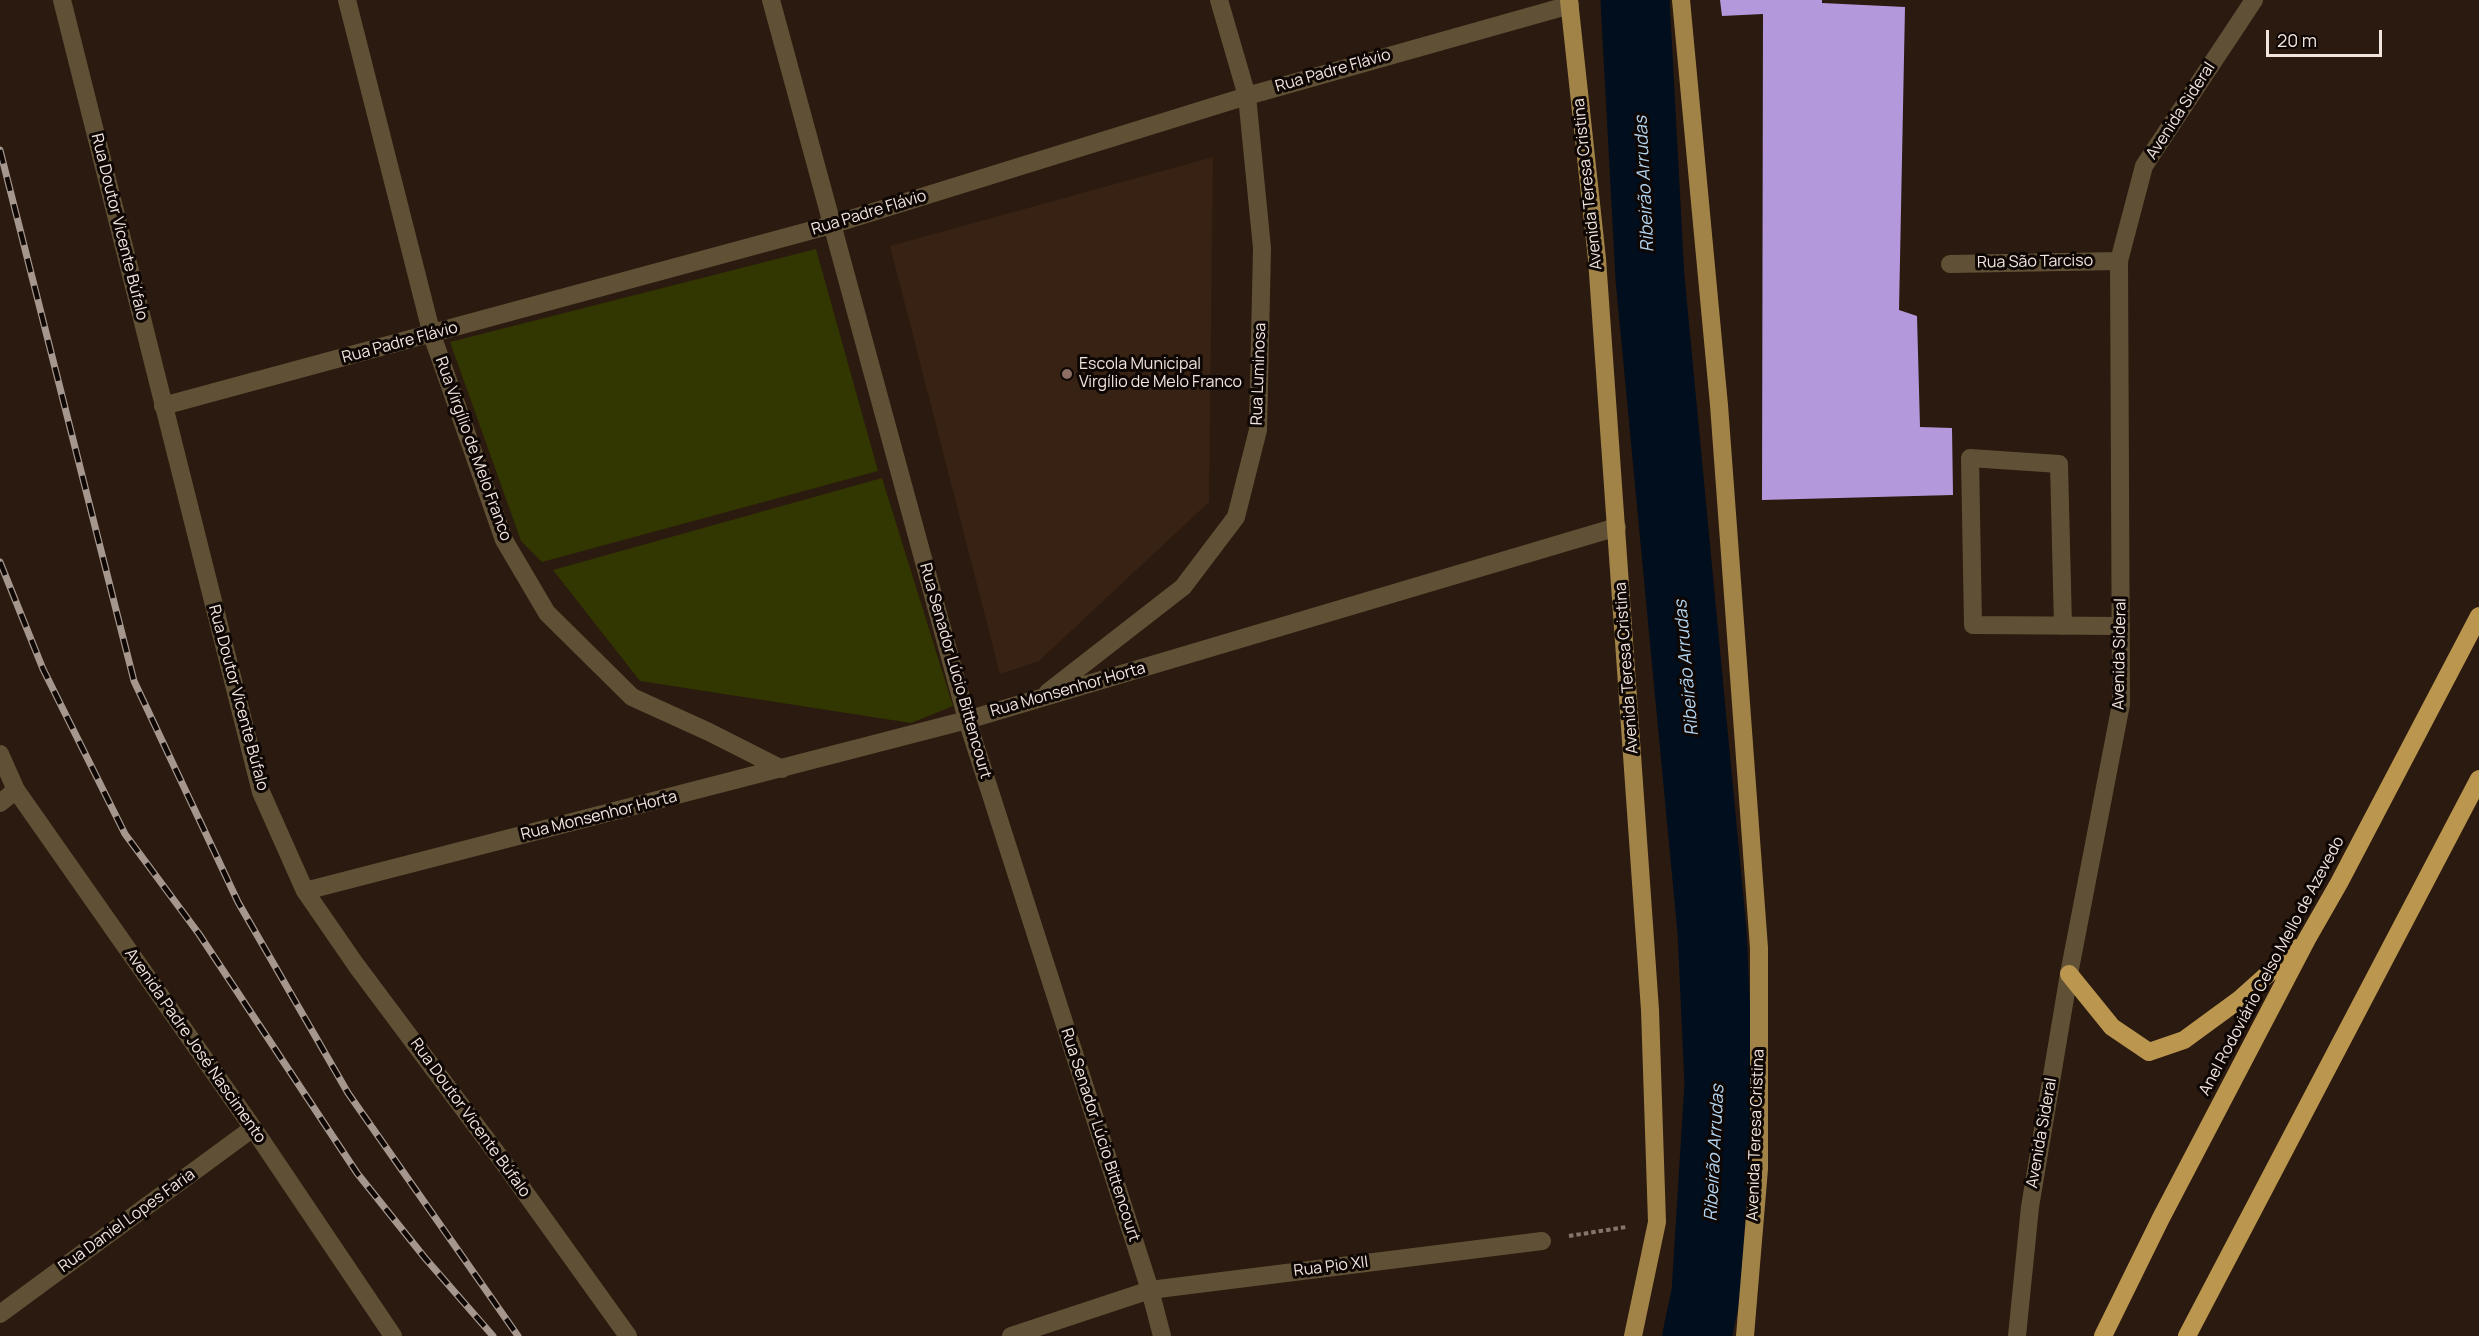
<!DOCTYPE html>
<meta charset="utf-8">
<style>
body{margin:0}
#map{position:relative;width:2479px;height:1336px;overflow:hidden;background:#2b1a0f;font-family:Manrope,sans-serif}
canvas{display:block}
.scale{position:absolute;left:2266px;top:30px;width:116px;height:27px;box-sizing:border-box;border:3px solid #f1e5de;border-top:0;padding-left:8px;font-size:18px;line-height:21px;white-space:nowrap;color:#f1e5de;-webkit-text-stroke:4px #0e0704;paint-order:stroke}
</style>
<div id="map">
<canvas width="2479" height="1336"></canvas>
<div class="scale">20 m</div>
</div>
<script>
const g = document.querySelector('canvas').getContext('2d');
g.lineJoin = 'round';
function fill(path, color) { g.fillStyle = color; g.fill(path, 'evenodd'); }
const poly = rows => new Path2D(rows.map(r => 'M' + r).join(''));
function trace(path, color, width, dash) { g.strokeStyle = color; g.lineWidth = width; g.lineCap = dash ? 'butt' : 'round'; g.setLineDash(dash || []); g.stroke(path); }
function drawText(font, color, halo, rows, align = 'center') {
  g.font = font + ' Manrope,sans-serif'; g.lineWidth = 6; g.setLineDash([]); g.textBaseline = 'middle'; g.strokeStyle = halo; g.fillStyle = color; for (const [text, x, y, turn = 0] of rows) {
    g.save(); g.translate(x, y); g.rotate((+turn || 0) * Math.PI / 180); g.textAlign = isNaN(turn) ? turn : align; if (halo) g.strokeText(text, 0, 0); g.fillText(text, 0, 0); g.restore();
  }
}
const built = poly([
 [1213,157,1209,502,1039,661,1000,674,890,246]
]);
const green = poly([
 [816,249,878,471,542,562,521,541,450,342],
 [882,478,953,706,911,723,640,681,553,570]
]);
const river = poly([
 [1635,0,1650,278,1712,931,1719,1084,1706,1293,1697,1336]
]);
const building = poly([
 [1720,0,1822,0,1822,3,1905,7,1899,310,1917,316,1920,427,1952,428,1953,495,1762,500,1763,14,1722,16]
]);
const path = poly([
 [1569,1236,1626,1227]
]);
const minor = poly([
 [62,0,261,792,305,891,356,965,501,1159,628,1336],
 [347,0,432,335,504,540,547,613,632,697,709,732,782,769],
 [771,0,967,720,1150,1290,1162,1336],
 [1950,264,2119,261],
 [163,406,831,225,1247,96,1570,5],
 [2063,626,2059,464,1970,458,1973,625,2121,626],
 [1048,692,1183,587,1236,517,1258,430,1262,248,1247,96,1219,0],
 [0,754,16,790,253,1128,393,1336],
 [0,803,16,790],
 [305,891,967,720,1617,527],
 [0,1314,253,1128],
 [1011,1336,1150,1290,1542,1241],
 [2017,1336,2030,1207,2069,974,2121,704,2119,261,2144,166,2254,0]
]);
const major = poly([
 [1569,0,1597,259,1650,1010,1657,1222,1633,1336],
 [1681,0,1719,405,1759,948,1759,1169,1745,1336]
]);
const highway = poly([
 [2069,974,2112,1027,2149,1052,2184,1040,2240,999,2297,948],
 [2103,1336,2161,1218,2307,939,2339,883,2479,616],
 [2187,1336,2479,779]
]);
const rail = poly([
 [0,150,134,681,238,902,348,1093,518,1336],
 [0,562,43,669,125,834,199,934,357,1173,425,1258,493,1336]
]);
const markers = [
 [1067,374,6,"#8d6e63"]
];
const streetNames = [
 ["Rua Padre Flávio",1333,71,-16],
 ["Avenida Sideral",2181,111,-57],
 ["Avenida Teresa Cristina",1588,184,-96],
 ["Rua Padre Flávio",869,213,-17],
 ["Rua Doutor Vicente Búfalo",119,227,76],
 ["Rua São Tarciso",2035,262,-1],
 ["Rua Padre Flávio",400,343,-15],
 ["Rua Luminosa",1259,374,-88],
 ["Rua Virgílio de Melo Franco",473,449,70],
 ["Avenida Sideral",2120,654,-89],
 ["Avenida Teresa Cristina",1627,668,-94],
 ["Rua Senador Lúcio Bittencourt",955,671,74],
 ["Rua Monsenhor Horta",1068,690,-16],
 ["Rua Doutor Vicente Búfalo",238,698,75],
 ["Rua Monsenhor Horta",599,816,-14],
 ["Anel Rodoviário Celso Mello de Azevedo",2272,966,-62],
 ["Avenida Padre José Nascimento",195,1046,55],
 ["Rua Doutor Vicente Búfalo",470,1118,54],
 ["Avenida Sideral",2042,1133,-80],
 ["Rua Senador Lúcio Bittencourt",1100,1135,72],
 ["Avenida Teresa Cristina",1756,1135,-88],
 ["Rua Daniel Lopes Faria",127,1221,-36],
 ["Rua Pio XII",1331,1267,-7]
];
const poiNames = [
 ["Escola Municipal",1079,365],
 ["Virgílio de Melo Franco",1079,383]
];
const waterNames = [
 ["Ribeirão Arrudas",1645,184,-93],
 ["Ribeirão Arrudas",1687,668,-95],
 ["Ribeirão Arrudas",1715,1153,-87]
];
fill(built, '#382213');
fill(green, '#323600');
trace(river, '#000e1d', 69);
fill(building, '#b498dc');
trace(path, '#84756c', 4, [4.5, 3]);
trace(minor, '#605136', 18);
trace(major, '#a18348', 18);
trace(highway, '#bb964e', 18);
trace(rail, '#a5978e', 7);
trace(rail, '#0e0704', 4.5, [14]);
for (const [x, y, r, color] of markers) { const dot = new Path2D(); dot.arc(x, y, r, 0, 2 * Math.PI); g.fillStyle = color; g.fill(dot); trace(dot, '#0e0704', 2); }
drawText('16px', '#f1e5de', '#0e0704', streetNames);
drawText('16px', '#f1e5de', '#0e0704', poiNames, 'left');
drawText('italic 18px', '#b4d5f1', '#0e0704', waterNames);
</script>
